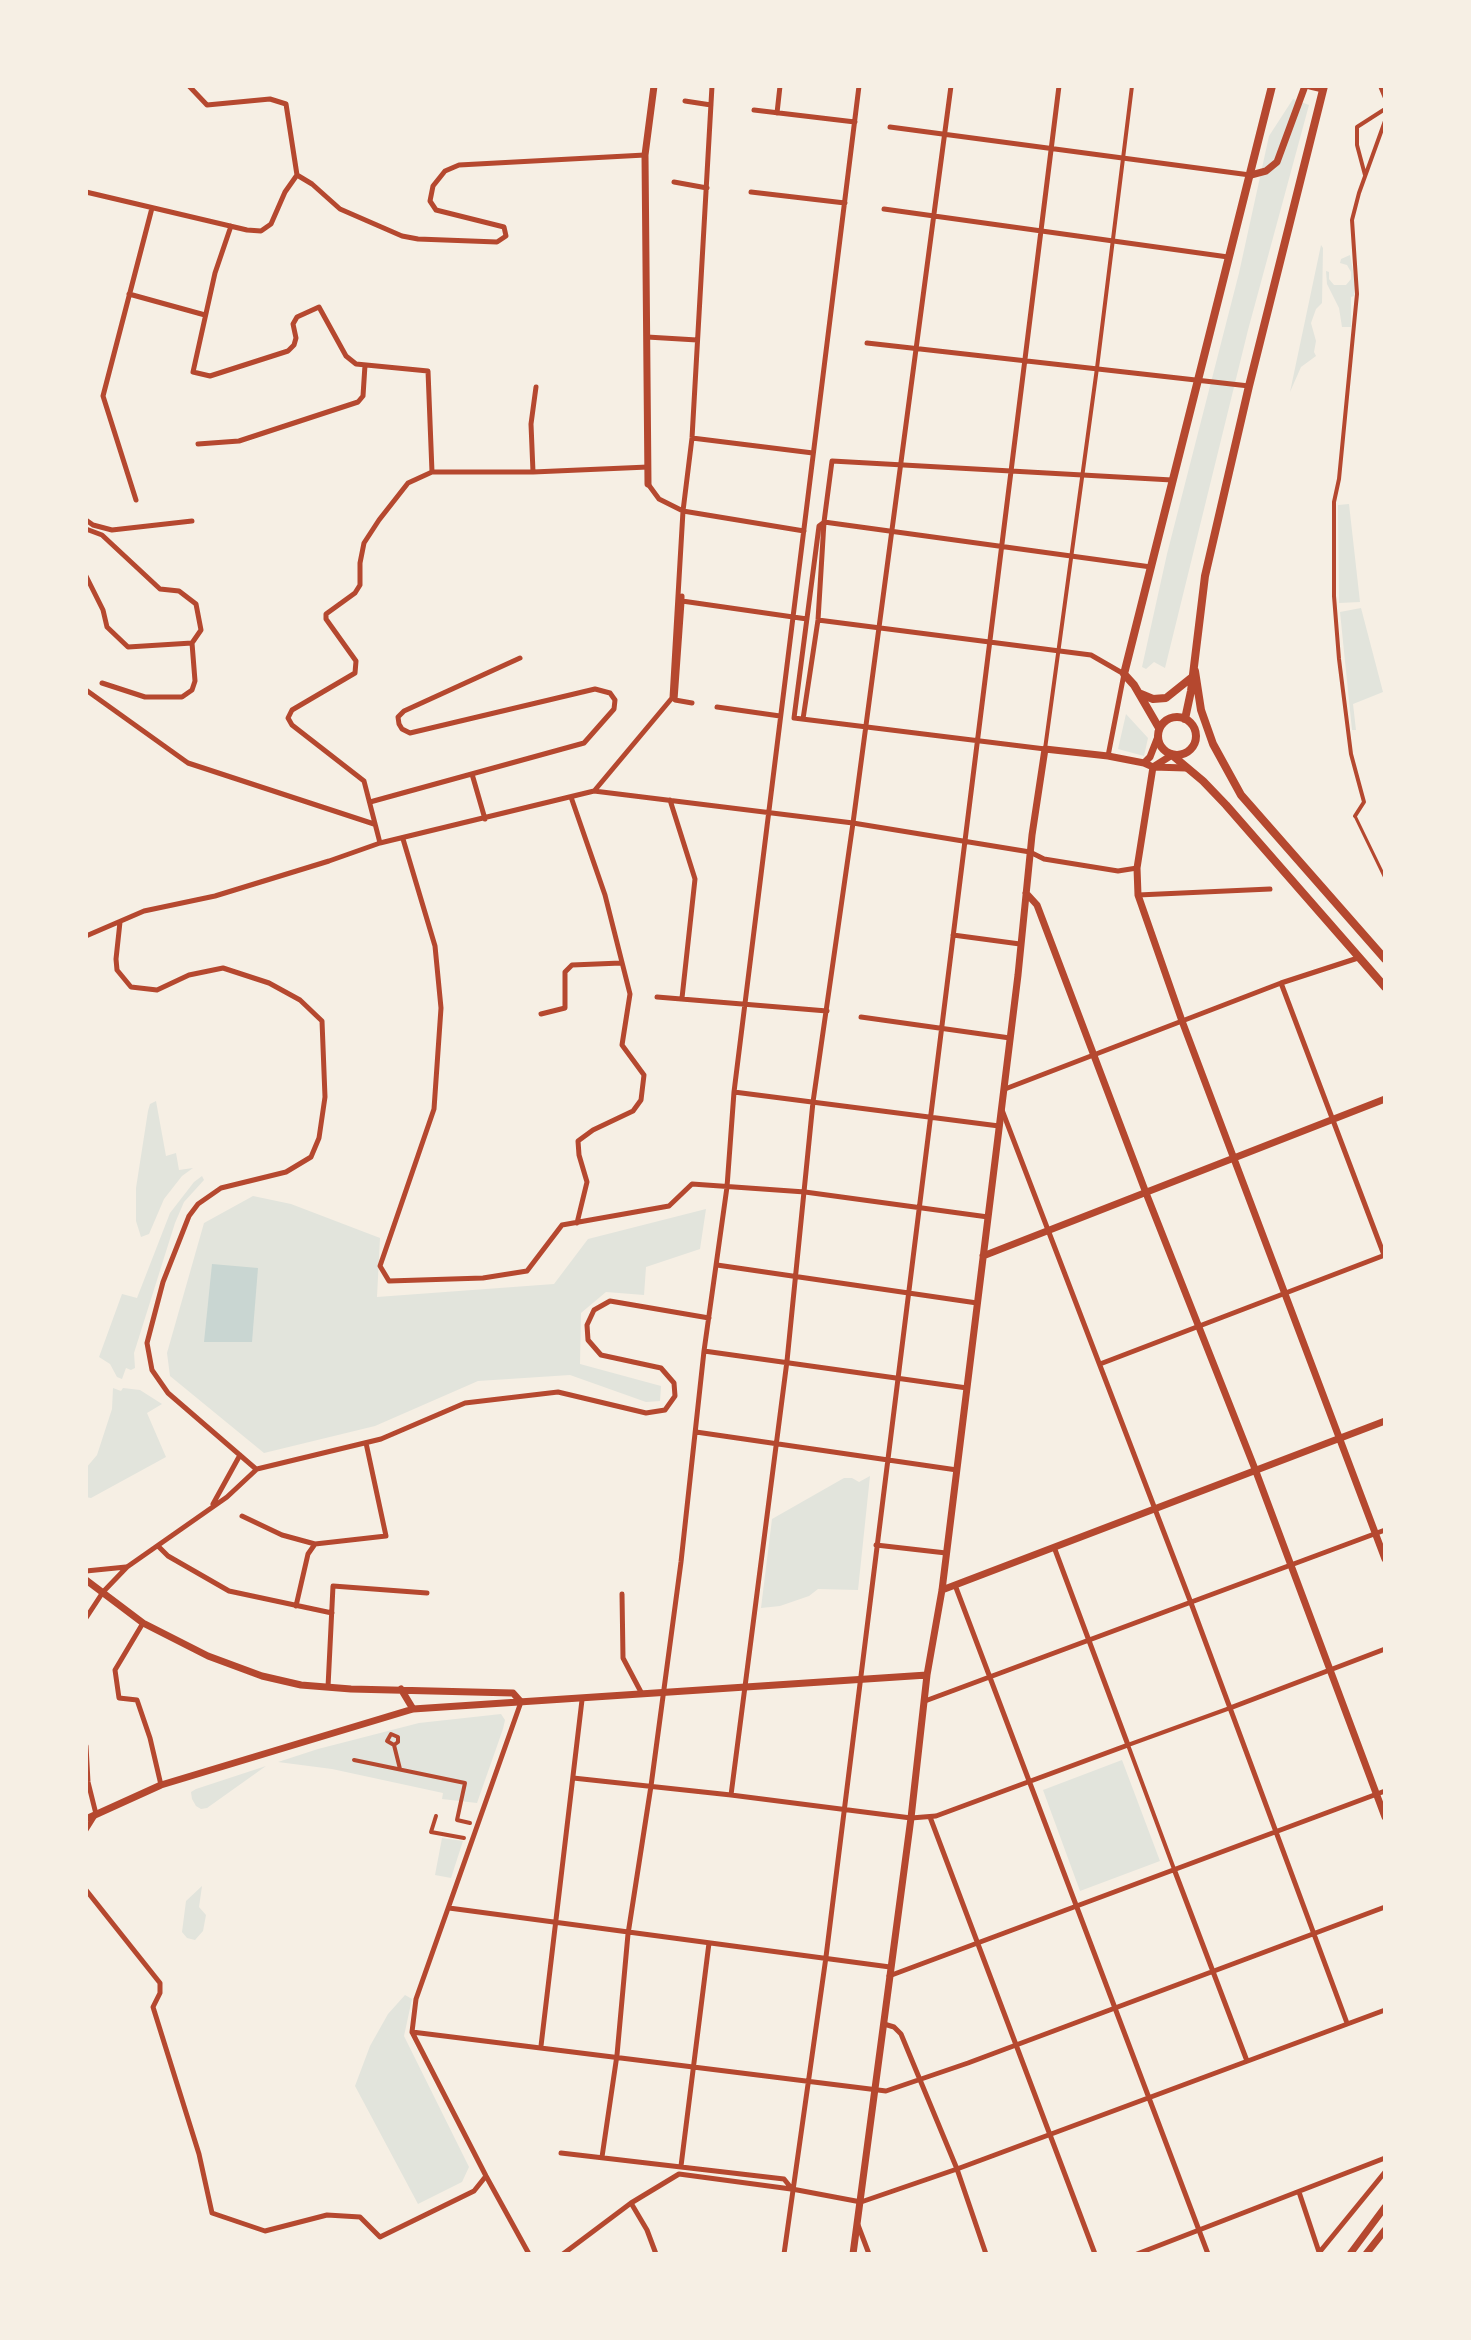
<!DOCTYPE html>
<style>
body{margin:0}
#map{position:relative;width:1471px;height:2340px;overflow:hidden;background:#f6efe4;font-family:Barlow,sans-serif}
canvas{display:block}
.frame{position:absolute;inset:0;border:88px solid #f6efe4;pointer-events:none}
</style>
<div id="map">
<canvas width="1471" height="2340"></canvas>
<div class="frame"></div>
</div>
<script>
const context = document.querySelector('canvas').getContext('2d');
context.lineJoin = 'round';
function paint(path, color) { context.fillStyle = color; context.fill(path, 'evenodd'); }
const shape = rows => new Path2D(rows.map(r => 'M' + r).join(''));
function stroke(path, color, width, dash) { context.strokeStyle = color; context.lineWidth = width; context.lineCap = dash ? 'butt' : 'round'; context.setLineDash(dash || []); context.stroke(path); }
paint(shape([
 [1293,99,1309,105,1248,330,1165,668,1154,662,1146,669,1142,667,1167,554,1239,273,1269,136],
 [1321,245,1323,248,1322,303,1316,309,1311,323,1316,341,1314,352,1316,356,1301,367,1290,392],
 [1350,255,1355,281,1354,296,1351,297,1351,327,1342,327,1339,308,1327,284,1326,271,1329,272,1329,279,1334,285,1346,285,1351,279,1351,272,1347,265,1340,263,1341,259],
 [1349,504,1360,602,1339,603,1338,505],
 [1361,608,1383,692,1353,704,1356,730,1352,730,1340,612],
 [1126,714,1148,738,1144,756,1118,749],
 [156,1101,166,1156,176,1153,179,1170,193,1168,182,1176,164,1199,149,1234,141,1237,136,1221,136,1188,148,1111,150,1104],
 [202,1176,204,1180,184,1202,175,1223,134,1353,135,1368,131,1370,126,1368,122,1379,117,1377,110,1364,99,1357,122,1294,137,1298,170,1213,194,1182],
 [253,1196,291,1204,380,1238,377,1297,554,1284,588,1239,706,1209,700,1249,646,1267,644,1295,606,1292,581,1313,580,1364,661,1386,660,1401,646,1402,570,1375,478,1381,375,1426,264,1453,170,1376,167,1353,204,1223],
 [113,1388,121,1391,123,1388,140,1390,162,1404,147,1413,166,1457,91,1498,86,1497,86,1468,97,1455,112,1409],
 [870,1476,858,1590,818,1589,809,1596,780,1606,761,1608,772,1519,844,1478,852,1478,859,1482],
 [501,1714,505,1720,503,1729,477,1803,442,1799,443,1793,332,1769,278,1762,318,1749,419,1723],
 [1122,1760,1160,1861,1080,1891,1043,1790],
 [266,1766,207,1808,201,1809,196,1806,192,1799,191,1792,196,1789],
 [442,1838,463,1841,451,1878,435,1875],
 [202,1886,199,1907,206,1915,203,1931,195,1940,187,1938,182,1932,186,1901],
 [405,1995,412,1999,404,2036,469,2167,462,2182,418,2204,355,2086,370,2046,388,2014]
]), '#e2e4dc');
paint(shape([
 [212,1264,258,1268,252,1342,204,1342]
]), '#c9d6d2');
stroke(shape([
 [1355,816,1385,878]
]), '#b5482f', 3);
stroke(shape([
 [1380,86,1385,98],
 [1365,175,1357,145,1357,127,1385,109],
 [1045,749,1097,368,1132,86],
 [1355,816,1364,802,1351,754,1339,659,1334,596,1334,502,1339,479,1357,294,1352,220,1359,193,1385,121],
 [394,1745,387,1741,391,1734,398,1737,398,1742,394,1745,400,1769],
 [354,1760,465,1783,457,1820,470,1823],
 [436,1816,431,1832,464,1838],
 [1174,1869,1128,1745,1230,1708]
]), '#b5482f', 4);
stroke(shape([
 [685,101,711,105],
 [754,110,855,122],
 [777,113,780,86],
 [890,127,1250,175],
 [297,175,312,184,340,209,402,236,418,239,497,242,506,236,504,227,436,210,430,201,433,186,445,171,459,165,645,155],
 [674,182,707,188],
 [86,192,247,230,261,231,271,224,285,192,297,175,286,104,270,99,207,105,189,86],
 [751,192,845,203],
 [884,209,1228,257],
 [231,226,215,273,193,372,210,376,288,351,294,345,296,338,293,324,297,317,319,307,346,356,356,364,428,371,432,472],
 [129,294,205,315],
 [647,337,697,340],
 [867,343,1249,386],
 [692,438,813,453],
 [198,444,239,441,358,402,363,396,365,365],
 [533,472,531,424,536,387],
 [648,484,659,499,683,511,804,531],
 [136,500,103,396,152,208],
 [86,520,93,525,112,530,192,521],
 [824,522,1151,567],
 [823,523,819,526,794,718,1045,749],
 [86,529,102,535,160,589,179,591,196,604,201,630,192,643,128,647,107,627,103,610,86,576],
 [682,596,682,601,807,619],
 [682,602,675,700,692,703],
 [818,620,1091,655,1124,674,1108,756],
 [102,683,145,697,182,697,192,690,195,681,192,643],
 [86,690,188,763,374,824],
 [717,707,780,716],
 [803,719,818,620,824,522,832,461,1172,480],
 [472,774,485,819],
 [595,790,672,698,683,511,692,438,712,86],
 [571,797,605,895,630,994,622,1045,644,1075,641,1100,633,1111,593,1130,578,1141,579,1155,587,1182,577,1223],
 [670,800,695,879,682,998],
 [370,802,584,743,614,709,615,700,610,693,595,689,410,733,402,729,399,724,398,717,404,711,520,658],
 [403,839,435,946,441,1008,434,1109,380,1266,389,1281,483,1278,527,1271,562,1225,669,1206,692,1184,805,1192,988,1217],
 [380,843,364,781,292,725,288,718,292,710,355,673,356,661,326,619,326,614,355,593,360,585,360,563,364,543,379,520,408,483,432,472,533,472,648,467],
 [1138,895,1270,889],
 [120,922,116,959,117,970,131,987,157,990,189,975,223,968,269,983,300,1000,322,1021,325,1097,319,1138,311,1157,286,1172,221,1188,198,1204,189,1216,163,1282,147,1343,152,1370,168,1393,256,1469],
 [953,935,1020,944],
 [86,936,144,911,215,896,329,861,380,843,594,791,853,823,1030,852,1044,859,1118,871,1137,868],
 [1281,983,1384,1255],
 [657,997,827,1011],
 [541,1014,565,1008,565,972,572,965,621,963],
 [861,1017,1010,1038],
 [1005,1089,1281,983,1358,958],
 [734,1092,999,1126],
 [1002,1110,1191,1603,1347,2023],
 [717,1265,977,1303],
 [704,1351,967,1388],
 [1100,1364,1385,1255],
 [696,1432,957,1470],
 [213,1504,240,1455],
 [242,1516,282,1535,315,1544],
 [876,1545,946,1553],
 [159,1547,168,1556,229,1591,332,1613],
 [86,1571,126,1567],
 [955,1585,1208,2254],
 [622,1594,623,1658,642,1694],
 [296,1606,308,1554,315,1544,386,1536,366,1443],
 [86,1618,103,1592,127,1567,227,1497,257,1469,381,1439,465,1403,558,1392,646,1413,665,1410,675,1396,674,1383,661,1368,601,1355,588,1340,587,1325,594,1310,610,1301,709,1318],
 [143,1623,115,1670,119,1698,137,1700,150,1738,161,1785],
 [328,1687,333,1586,427,1593],
 [925,1701,1385,1530],
 [521,1702,416,1999,412,2032,486,2176,529,2254],
 [1230,1708,1385,1649],
 [86,1746,88,1782,96,1814,86,1830],
 [573,1778,731,1795,911,1818,936,1816,1128,1745,1054,1547],
 [731,1795,787,1361,813,1102,853,823,951,86],
 [930,1817,1095,2254],
 [1174,1869,1247,2061],
 [86,1890,160,1983,160,1993,153,2007,199,2154,212,2213,265,2231,327,2215,360,2217,380,2237,474,2191,486,2176],
 [449,1908,890,1967],
 [889,1976,1385,1791],
 [884,2024,894,2027,901,2034,957,2169,986,2254],
 [412,2032,886,2091,968,2063,1385,1907],
 [541,2046,582,1700],
 [561,2153,784,2179,792,2189,861,2202,957,2169,1385,2010],
 [602,2157,617,2055,628,1934,651,1786,681,1562,704,1351,727,1187,734,1092,859,86],
 [681,2166,709,1943],
 [1299,2192,1319,2252],
 [631,2203,647,2230,656,2254],
 [858,2225,869,2254],
 [563,2254,631,2203,679,2174,791,2189],
 [784,2254,826,1957,1059,86],
 [1137,2254,1385,2158],
 [1318,2254,1385,2172]
]), '#b5482f', 5);
stroke(shape([
 [1310,86,1323,89],
 [1251,175,1266,171,1277,162,1305,86],
 [648,484,645,155,654,86],
 [1172,755,1153,767,1137,868,1138,895,1182,1021,1385,1559],
 [1144,763,1150,757,1157,739],
 [1026,893,1037,905,1146,1193,1255,1469,1385,1817],
 [983,1256,1385,1099],
 [86,1580,143,1623,208,1656,262,1676,301,1685,351,1689,513,1693,521,1702],
 [942,1590,1385,1421],
 [401,1689,413,1709],
 [86,1819,161,1785,413,1709,927,1675],
 [853,2254,911,1818,927,1675,942,1590,1018,975,1032,835,1045,749,1108,756,1144,763,1153,767,1186,768],
 [1350,2254,1385,2207],
 [1366,2254,1385,2230]
]), '#b5482f', 7);
stroke(shape([
 [1195,671,1201,710,1213,744,1241,795,1385,959],
 [1141,694,1153,699,1166,698,1191,678],
 '1158 736a19 19 0 1 1 38 0a19 19 0 1 1-38 0Z',
 [1185,719,1191,691,1205,576,1249,386,1324,86],
 [1159,728,1134,685,1124,674,1272,86],
 [1172,755,1203,781,1226,805,1385,987]
]), '#b5482f', 8);
</script>
